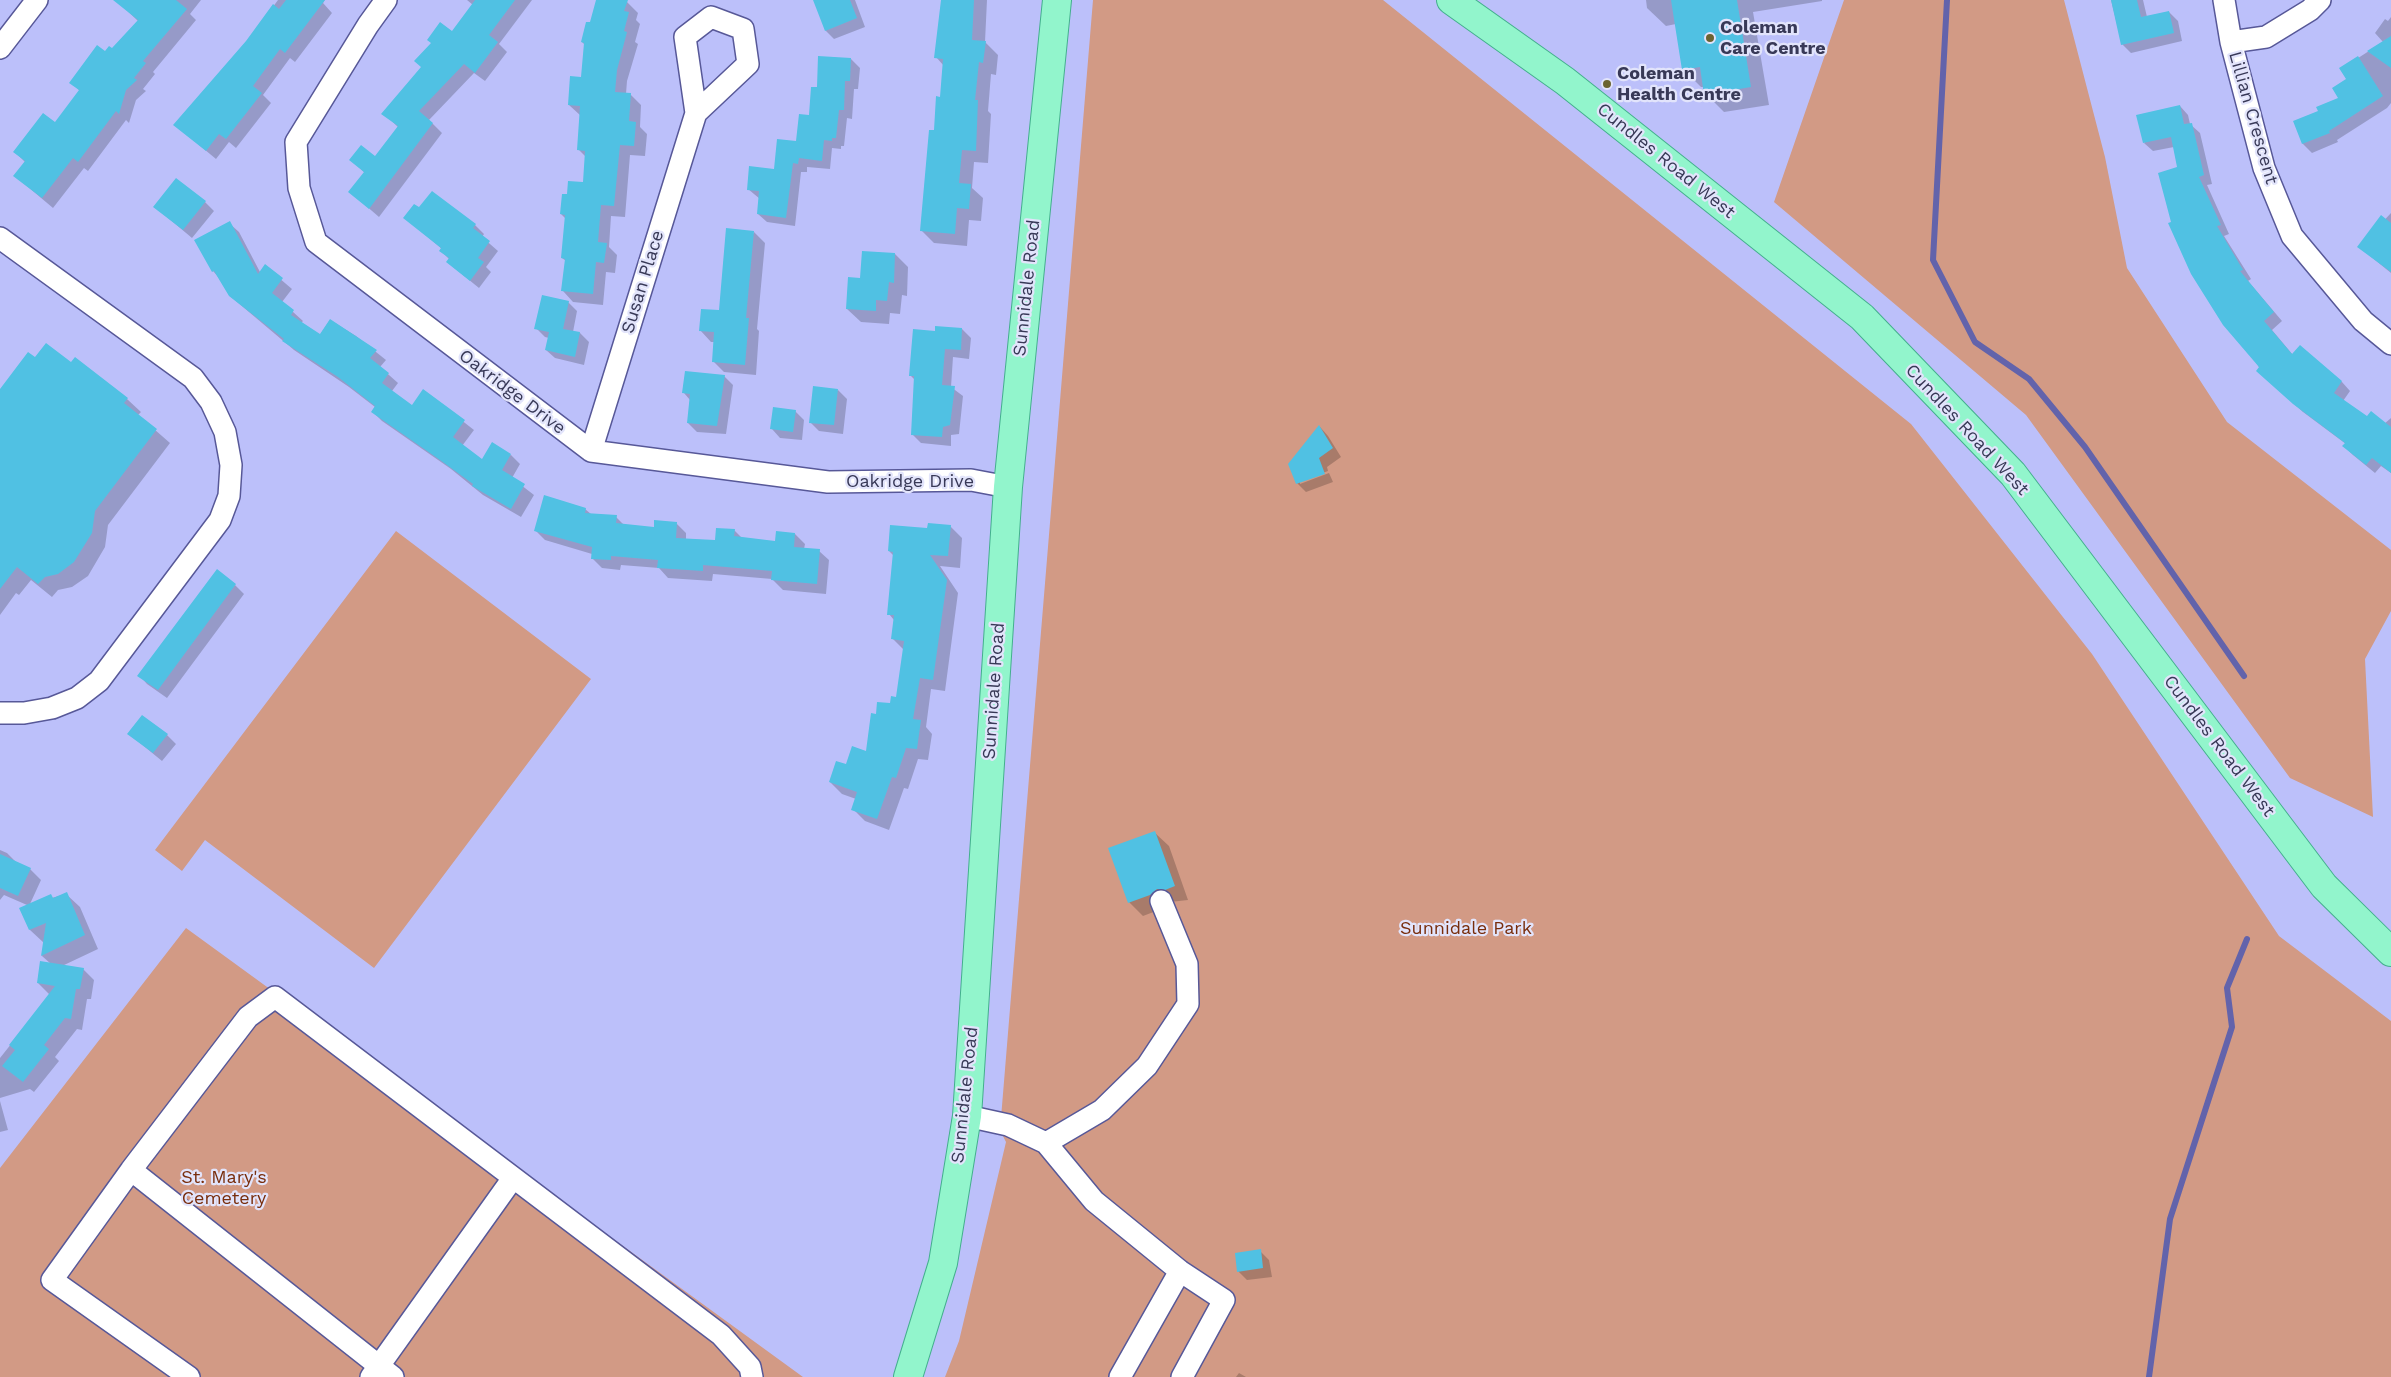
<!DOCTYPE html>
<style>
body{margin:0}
canvas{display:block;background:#bcc0fa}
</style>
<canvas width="2391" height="1377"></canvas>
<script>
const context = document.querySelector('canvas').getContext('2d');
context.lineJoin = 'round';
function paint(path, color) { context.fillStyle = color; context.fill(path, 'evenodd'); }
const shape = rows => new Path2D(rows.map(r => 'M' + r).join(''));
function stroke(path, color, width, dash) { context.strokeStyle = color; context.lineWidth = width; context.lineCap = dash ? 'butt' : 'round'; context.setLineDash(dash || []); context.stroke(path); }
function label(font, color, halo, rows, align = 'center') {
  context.font = font + ' "Work Sans",sans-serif'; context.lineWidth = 4.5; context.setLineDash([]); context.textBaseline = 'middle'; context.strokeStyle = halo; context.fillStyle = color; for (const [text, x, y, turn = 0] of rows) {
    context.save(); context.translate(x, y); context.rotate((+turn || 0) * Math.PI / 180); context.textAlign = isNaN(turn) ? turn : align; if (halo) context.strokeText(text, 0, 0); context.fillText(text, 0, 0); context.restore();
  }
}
paint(shape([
 [1093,0,1383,0,1911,424,2092,654,2279,936,2391,1021,2391,1377,945,1377,959,1341,1006,1142,1000,1130],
 [1844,0,2064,0,2105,157,2127,268,2227,422,2391,550,2391,611,2365,659,2373,817,2290,778,2026,415,1774,202],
 [396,531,591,679,374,968,205,840,182,871,155,850],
 [186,928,803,1377,0,1377,0,1168]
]), '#d29a85');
paint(shape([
 [123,0,201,0,190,14,196,20,153,72,155,74,143,89,146,91,136,100,129,123,126,120,88,171,84,168,53,208,15,176,25,162,15,152,55,124,80,91,71,82,112,50,138,21,120,4],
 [278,0,325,0,323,3,332,13,295,62,290,58,263,95,271,103,236,148,229,142,216,159,175,125,247,42],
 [467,0,532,0,499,44,507,52,485,81,474,73,429,120,442,133,379,217,350,192,365,173,351,160,375,158,398,127,383,113,452,33,473,5],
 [598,0,627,2,638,13,636,20,640,24,635,42,638,44,627,81,626,94,630,94,641,105,640,127,647,134,645,156,630,155,625,217,611,216,609,247,617,255,615,273,606,272,603,305,573,302,563,291,566,261,562,258,566,219,561,214,568,196,584,184,586,157,578,149,581,116,569,105,582,78,585,45,582,42,591,24],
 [814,0,855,0,865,27,834,39,826,31],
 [942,0,987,0,985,42,998,55,996,75,991,74,988,111,991,114,988,163,974,162,972,188,983,198,981,221,969,220,967,246,934,243,921,230,941,98,944,66,936,57],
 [1646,0,1822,0,1822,1,1753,12,1769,105,1724,112,1706,94,1704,87,1701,87,1683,69,1676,24,1666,26,1647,8],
 [2111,0,2143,0,2147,17,2169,12,2178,21,2182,41,2131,53,2122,44],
 [2391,17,2391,103,2387,108,2337,140,2338,142,2312,153,2303,144,2294,122,2320,112,2340,98,2348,79,2341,69,2383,42,2375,33,2385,19,2388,21],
 [851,59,860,68,858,89,854,89,852,119,847,118,844,146,841,146,841,149,832,148,830,169,807,167,807,172,801,172,795,226,767,222,758,214,760,199,748,189,775,170,797,142,810,116,818,89],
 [2180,106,2188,115,2190,124,2200,133,2212,184,2207,185,2229,234,2224,236,2251,279,2248,281,2282,321,2272,330,2293,355,2300,347,2342,382,2350,391,2343,401,2367,418,2384,424,2391,418,2391,473,2381,466,2375,473,2353,455,2344,446,2346,444,2303,412,2266,379,2172,222,2179,168,2174,147,2153,151,2144,143],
 [432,193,475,225,484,234,482,237,498,251,486,267,491,272,479,288,447,262,449,259,441,251,442,249,405,218,419,209],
 [205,202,214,211,192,238,155,207],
 [2391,213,2391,273,2359,247],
 [229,223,239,232,260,272,265,266,292,289,282,302,303,321,301,323,320,335,330,320,356,336,386,360,380,367,398,383,392,391,412,407,424,391,474,430,462,446,482,461,511,455,520,464,512,478,534,495,521,517,483,495,451,469,382,421,372,411,375,407,349,387,294,350,230,296,220,279,213,271],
 [754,232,765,243,757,329,759,331,756,375,724,372,713,361,715,342,711,342,700,330,720,312],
 [895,254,908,267,907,296,902,295,900,314,890,313,889,324,861,322,847,309,862,280],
 [568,302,577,311,573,332,580,333,589,342,584,365,555,358,546,350,549,338,545,337,536,328],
 [962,329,971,338,969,359,953,357,951,387,963,396,959,434,951,435,951,446,921,443,912,434,915,380,910,375,936,332],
 [35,359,71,364,127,399,141,412,138,415,170,443,108,525,105,547,88,576,72,587,58,590,52,597,31,580,19,595,16,593,0,615,0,391],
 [724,376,733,385,726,434,697,432,688,423,690,400,684,393],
 [838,390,847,399,843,434,819,431,810,422],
 [795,411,804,420,802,440,780,438,772,429],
 [1320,427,1328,436,1341,457,1327,467,1328,471,1300,481,1300,484,1329,473,1333,482,1306,492,1297,483],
 [585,509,591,514,616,517,624,525,655,528,676,523,686,533,686,540,716,542,734,530,742,538,776,543,795,534,805,544,804,549,819,551,829,560,826,594,783,590,772,579,713,574,712,581,668,578,659,568,621,565,620,570,602,568,592,558,592,554,545,540,535,530],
 [950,526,962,538,960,568,940,566,958,593,945,691,931,689,926,727,932,734,928,760,918,759,908,789,904,788,889,830,865,821,853,809,856,799,842,794,830,782,847,766,867,753,877,715,897,698,904,650,892,638,894,620,889,614,894,556,889,551,928,529],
 [235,585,244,594,167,698,147,684,139,675],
 [129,734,167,735,176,744,162,761],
 [1155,833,1169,846,1188,900,1170,902,1164,908,1143,916,1129,902],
 [0,850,7,853,17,863,30,869,41,880,30,904,66,894,80,907,98,949,62,966,83,969,94,980,91,999,87,999,82,1030,77,1029,55,1057,59,1061,34,1092,30,1089,0,1098,0,1058,50,995,38,983,51,964,42,956,44,943,30,930,27,905,4,895,0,900],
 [0,1101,8,1130,0,1132],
 [1260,1251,1269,1260,1272,1277,1247,1280,1238,1271],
 [1239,1373,1246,1377,1236,1377]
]), '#0003');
stroke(shape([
 [1947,0,1933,260,1975,342,2029,379,2085,447,2244,676],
 [2149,1377,2170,1219,2232,1027,2227,988,2247,939]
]), '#6263ab', 6);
paint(shape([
 [113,0,176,0,187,9,143,61,146,63,134,78,137,80,126,90,119,114,116,111,78,162,73,158,42,198,13,176,25,161,13,152,43,113,55,122,79,90,69,83,97,45,105,51,109,46,112,48,138,20],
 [286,0,325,0,285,53,280,49,253,86,262,93,226,139,219,134,206,151,173,125,246,41,273,4,279,9],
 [475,0,515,0,489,35,498,42,475,73,464,64,419,111,433,123,369,209,348,192,364,172,349,160,361,145,375,156,398,126,381,114,421,67,414,61,431,43,427,40,440,22,452,31],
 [596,0,628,0,624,11,629,12,624,31,627,32,617,70,615,92,631,93,629,121,636,122,634,146,620,145,614,206,601,205,598,242,607,243,604,263,596,262,593,294,561,291,565,259,561,258,565,215,560,214,562,194,567,194,568,181,583,182,585,151,577,150,580,106,568,105,570,76,581,77,584,43,581,42,586,22,590,22],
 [813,0,850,0,857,18,825,31],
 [941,0,974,0,972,40,986,41,983,63,979,62,975,100,978,100,976,151,962,150,959,183,971,184,969,209,957,208,955,234,920,231,929,130,934,130,936,96,940,97,943,59,934,58],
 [1671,0,1737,0,1751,87,1704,95,1700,67,1682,70],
 [2111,0,2137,0,2141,17,2169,11,2174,33,2121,45],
 [2391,36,2391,68,2367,51],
 [818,56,851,58,850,81,845,81,844,110,839,110,836,138,832,138,832,141,824,140,822,161,799,158,798,164,793,163,786,218,757,214,759,191,747,190,749,166,774,169,777,139,796,141,799,114,809,115,811,87,817,87],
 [2358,56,2383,96,2329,131,2330,133,2302,144,2293,121,2318,111,2316,107,2338,98,2332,88,2346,79,2339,68],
 [2180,105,2184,124,2192,123,2204,175,2199,177,2221,225,2217,226,2243,270,2240,271,2274,312,2264,321,2292,354,2300,345,2342,381,2334,393,2367,416,2371,411,2391,427,2391,473,2372,458,2366,465,2342,446,2345,443,2293,404,2256,371,2259,367,2223,325,2191,274,2168,223,2171,222,2158,173,2177,167,2171,137,2143,143,2136,115],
 [176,178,206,201,183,230,153,207],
 [432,191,476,224,473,228,490,241,478,258,484,262,470,281,446,262,449,258,439,251,441,248,403,218,414,204,419,207],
 [2381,215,2391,223,2391,272,2357,247],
 [230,221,258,274,265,264,283,278,272,293,294,310,291,315,320,334,330,319,377,350,370,358,389,373,382,383,412,405,423,389,465,420,453,437,482,459,492,442,511,454,502,470,525,484,511,509,472,486,473,484,440,460,371,412,375,406,338,377,282,341,284,339,229,296,214,271,212,272,194,240],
 [726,228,754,231,746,318,749,318,745,365,712,362,714,332,699,331,701,309,719,310],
 [862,251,895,253,894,283,889,282,887,301,876,300,876,311,846,309,848,277,860,278],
 [542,295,569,301,563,329,580,332,575,357,545,350,549,332,534,329],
 [935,326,962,328,961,350,945,349,942,385,955,386,950,425,943,427,942,437,911,435,914,376,909,376,913,329,935,331],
 [46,343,71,362,75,357,128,398,124,403,157,429,95,511,92,533,74,562,58,574,45,577,38,584,17,567,0,589,0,389,28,352,35,357],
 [685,371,725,375,717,426,687,423,690,394,682,393],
 [813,386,838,389,834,425,809,423],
 [773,407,796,410,793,432,770,429],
 [1319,425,1333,448,1319,458,1325,474,1296,484,1288,464],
 [544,495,586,508,585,513,617,515,616,523,654,527,654,520,677,522,676,538,715,540,716,528,735,529,734,536,775,541,776,531,795,533,794,547,820,549,817,584,771,580,772,571,703,565,703,571,657,568,658,560,611,556,611,560,591,559,592,547,534,531],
 [928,523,951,525,948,556,930,555,947,580,933,680,920,678,913,719,921,720,917,749,906,748,896,778,892,777,877,819,851,810,857,792,829,782,836,761,846,764,852,746,866,751,871,713,876,714,877,702,890,703,891,696,896,697,904,641,891,639,894,615,887,615,893,552,888,551,890,525,927,528],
 [217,569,236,584,158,690,137,676],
 [142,715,168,734,153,753,127,734],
 [1155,831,1175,886,1165,890,1157,889,1150,895,1128,903,1108,848],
 [0,854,31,868,18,896,0,888],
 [67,892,85,935,41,956,46,923,29,930,19,908,51,894,53,898],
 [40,961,84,968,80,989,76,989,71,1019,65,1018,44,1045,49,1049,23,1082,2,1066,15,1050,9,1045,55,986,37,983],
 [1261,1249,1263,1268,1237,1272,1235,1253]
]), '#50c1e3');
const minor = shape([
 [386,0,368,25,296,142,299,188,316,242,591,451,828,482,971,480,1008,487],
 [2224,0,2231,42,2264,168,2292,236,2363,321,2391,344],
 [2231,42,2266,37,2310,10,2320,0],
 [0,48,37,0],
 [0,238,193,378,211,402,225,432,231,465,229,496,220,520,99,681,77,698,52,708,24,713,0,713],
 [591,451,696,113,685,37,711,17,743,29,748,64,696,113],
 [967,1116,1008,1125,1046,1143,1102,1110,1147,1066,1188,1004,1187,964,1161,901],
 [1046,1143,1094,1201,1180,1271,1224,1300,1182,1377],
 [131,1170,393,1377],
 [189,1377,52,1280,131,1170,248,1017,275,997,721,1335,750,1367,752,1377],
 [371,1377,513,1178],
 [1120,1377,1180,1271]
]);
const major = shape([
 [1451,0,1565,81,1862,317,2013,474,2324,886,2391,952],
 [908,1377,943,1263,967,1116,1008,487,1057,0]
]);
stroke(minor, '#575898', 24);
stroke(major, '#43af8d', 30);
stroke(minor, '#fff', 21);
stroke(major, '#92f5cc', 28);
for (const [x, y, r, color] of [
 [1710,38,5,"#6b6330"],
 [1607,84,5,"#6b6330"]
]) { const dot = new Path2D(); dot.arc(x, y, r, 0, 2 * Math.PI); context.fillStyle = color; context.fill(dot); stroke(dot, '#e2e4fb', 2); }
label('bold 18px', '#383957', '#e2e4fb', [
 ["Coleman",1720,28],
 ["Care Centre",1720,49],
 ["Coleman",1617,74],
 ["Health Centre",1617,95]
], 'left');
label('18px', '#383957', '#e2e4fb', [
 ["Lillian Crescent",2253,118,74],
 ["Cundles Road West",1666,161,39],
 ["Susan Place",643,282,-73],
 ["Sunnidale Road",1027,288,-84],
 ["Oakridge Drive",512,392,37],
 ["Cundles Road West",1967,430,47],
 ["Oakridge Drive",910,482],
 ["Sunnidale Road",994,691,-86],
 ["Cundles Road West",2219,746,53],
 ["Sunnidale Road",965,1095,-84]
]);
label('18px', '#782d0c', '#e2e4fb', [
 ["Sunnidale Park",1466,929],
 ["St. Mary's",224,1178],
 ["Cemetery",224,1199]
]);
</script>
